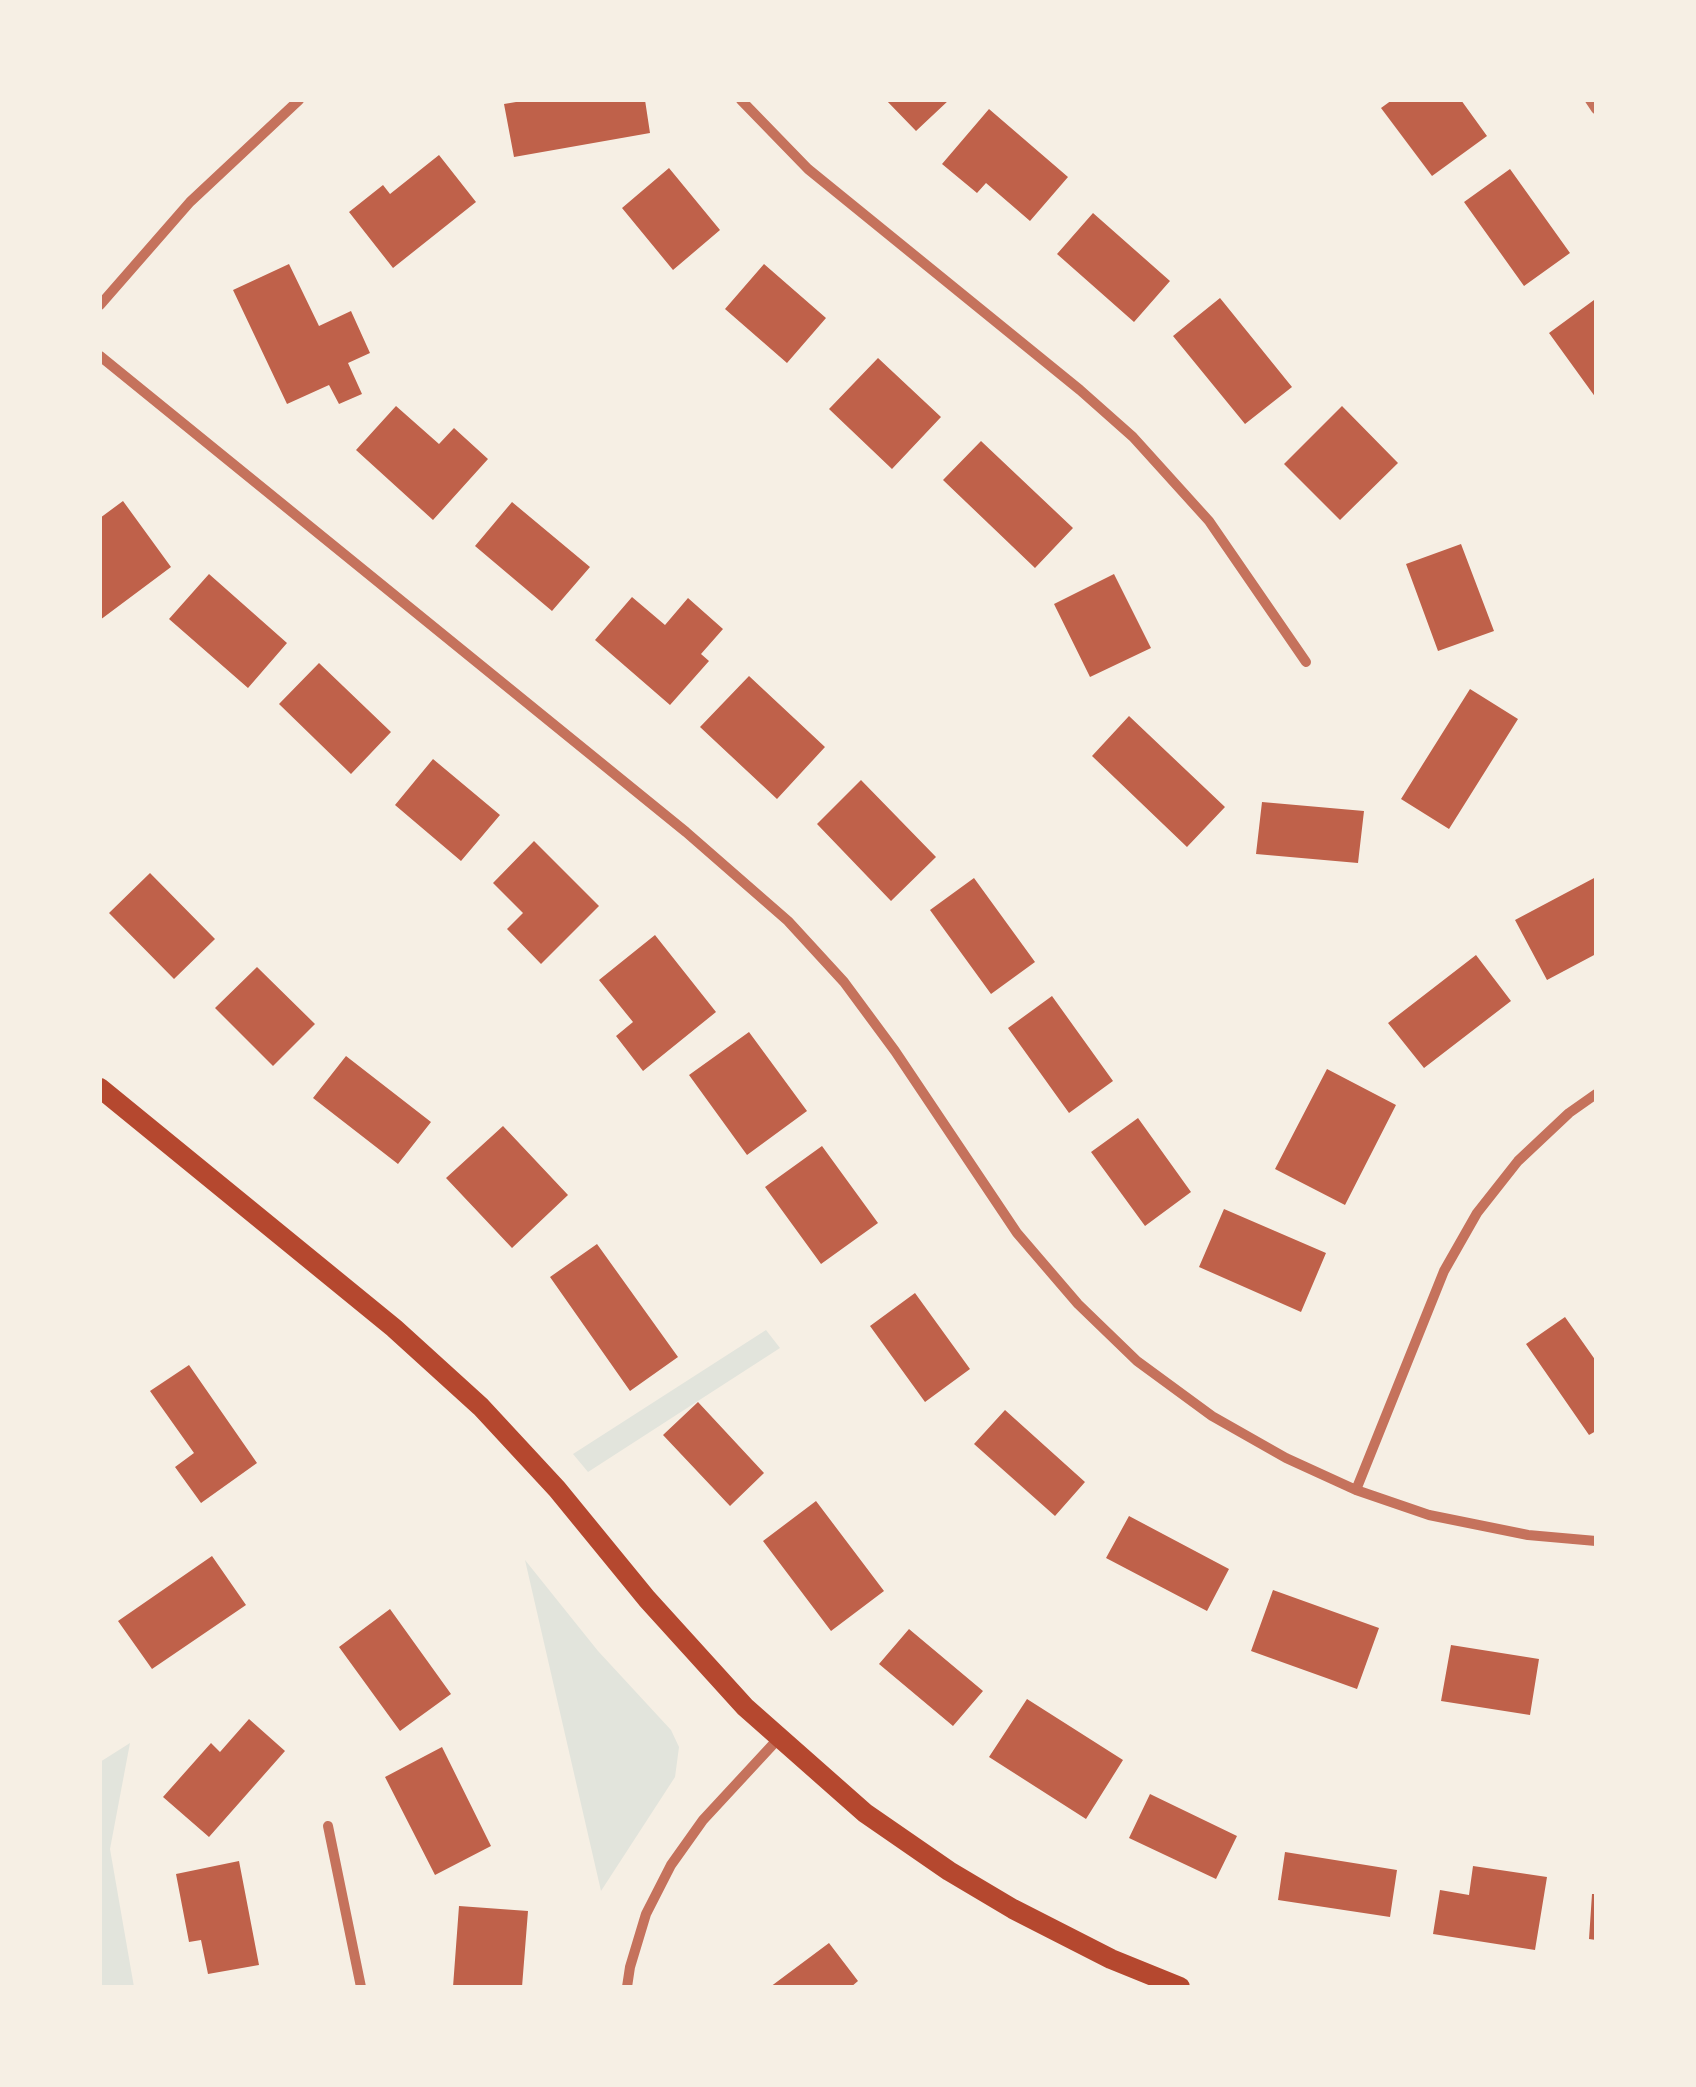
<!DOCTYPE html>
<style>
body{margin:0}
#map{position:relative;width:1696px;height:2087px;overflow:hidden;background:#f6efe4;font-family:"PT Serif",serif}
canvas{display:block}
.frame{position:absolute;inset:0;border:102px solid #f6efe4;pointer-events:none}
</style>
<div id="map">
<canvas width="1696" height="2087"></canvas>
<div class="frame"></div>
</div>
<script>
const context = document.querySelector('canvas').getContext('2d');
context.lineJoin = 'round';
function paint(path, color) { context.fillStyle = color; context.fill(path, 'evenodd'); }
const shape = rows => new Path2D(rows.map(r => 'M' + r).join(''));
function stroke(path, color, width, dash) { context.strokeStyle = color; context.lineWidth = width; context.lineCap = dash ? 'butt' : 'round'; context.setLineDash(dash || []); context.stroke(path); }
paint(shape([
 [766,1330,780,1348,588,1472,573,1454],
 [525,1560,598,1651,671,1730,679,1747,675,1777,601,1891],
 [130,1743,110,1849,134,1987,100,1987,100,1762]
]), '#e2e4dc');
paint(shape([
 [528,100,645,100,650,133,514,157,504,104],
 [886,100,949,100,916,131],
 [1392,100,1461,100,1487,136,1432,176,1381,108],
 [989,109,1068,177,1030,221,986,183,977,193,942,164],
 [439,155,476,202,393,268,349,212,383,185,390,194],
 [669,168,720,230,673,270,622,208],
 [1510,169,1570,253,1524,286,1464,202],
 [1093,213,1170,281,1134,322,1057,254],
 [289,264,319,326,351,311,370,353,348,363,362,394,339,404,329,385,287,404,233,290],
 [764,264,826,318,787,363,725,309],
 [1220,298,1292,387,1245,424,1173,336],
 [1594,300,1596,302,1596,398,1549,333],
 [878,358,941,417,892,469,829,409],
 [396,406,439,444,454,428,488,459,433,520,356,450],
 [1342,406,1398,463,1340,520,1284,464],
 [981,441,1073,528,1035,568,943,480],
 [123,501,171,567,100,620,100,518],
 [512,502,590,567,552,611,475,546],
 [1461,544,1494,631,1438,651,1406,564],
 [209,574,287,643,248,688,169,619],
 [1114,574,1151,648,1090,677,1054,604],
 [632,597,665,625,688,598,723,629,701,654,709,661,670,705,595,640],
 [319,663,391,732,351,774,279,704],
 [749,676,825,747,777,799,700,727],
 [1470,689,1518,719,1449,829,1401,799],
 [1129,716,1225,807,1187,847,1092,756],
 [433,759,500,815,461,861,395,805],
 [861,780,936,857,891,901,817,824],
 [1262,802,1364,811,1358,863,1256,854],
 [534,841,599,906,541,964,507,929,523,913,493,883],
 [150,873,215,939,174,979,109,913],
 [1596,877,1596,954,1547,980,1515,920],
 [974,878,1035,962,991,994,930,910],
 [655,935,716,1012,643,1071,616,1036,633,1022,599,980],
 [1476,955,1511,1001,1424,1068,1388,1023],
 [257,967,315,1024,273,1066,215,1008],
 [1052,996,1113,1081,1069,1113,1008,1028],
 [749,1032,807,1111,747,1155,689,1075],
 [346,1056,431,1122,398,1164,313,1098],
 [1327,1069,1396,1105,1345,1205,1275,1169],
 [1138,1118,1191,1192,1145,1226,1091,1152],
 [503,1126,568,1195,512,1248,446,1178],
 [822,1146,878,1223,821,1264,765,1187],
 [1224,1209,1326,1253,1301,1312,1199,1267],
 [597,1244,678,1357,630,1391,550,1277],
 [915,1293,970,1369,925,1402,870,1326],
 [1565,1317,1596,1361,1596,1431,1589,1435,1526,1344],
 [189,1365,257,1463,201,1503,175,1467,194,1453,150,1391],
 [698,1402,764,1473,730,1506,663,1435],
 [1005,1410,1085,1482,1055,1516,974,1444],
 [816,1501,884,1591,831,1631,763,1541],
 [1129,1516,1229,1569,1207,1611,1106,1558],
 [212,1556,246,1605,152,1669,118,1621],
 [1273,1590,1379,1628,1357,1689,1251,1651],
 [390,1609,451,1694,400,1731,339,1647],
 [909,1629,983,1691,953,1726,879,1664],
 [1451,1645,1539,1659,1530,1715,1441,1701],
 [1027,1699,1123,1760,1086,1819,989,1757],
 [249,1719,285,1751,209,1837,163,1797,211,1743,220,1752],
 [442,1747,491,1846,435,1875,385,1777],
 [1150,1794,1237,1836,1216,1879,1129,1838],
 [1285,1852,1397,1870,1390,1917,1278,1900],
 [239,1861,259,1965,208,1974,201,1940,189,1942,176,1874],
 [1473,1866,1547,1877,1535,1950,1433,1934,1440,1890,1469,1895],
 [1592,1894,1596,1894,1596,1940,1589,1939],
 [459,1906,528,1911,522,1987,453,1987],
 [829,1943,858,1981,851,1987,770,1987]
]), '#bf614a');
stroke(shape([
 [741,100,808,169,1080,390,1133,437,1209,521,1306,662],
 [1590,100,1596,109],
 [100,305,190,202,299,100],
 [100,356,686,832,788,921,844,982,895,1051,1017,1233,1078,1304,1137,1361,1212,1416,1286,1458,1356,1490,1429,1515,1528,1535,1596,1541],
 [1356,1490,1444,1271,1477,1213,1518,1161,1569,1113,1596,1094],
 [328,1826,361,1987],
 [627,1987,630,1967,646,1914,671,1865,703,1820,778,1739]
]), '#c5725c', 10);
stroke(shape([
 [100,1088,394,1328,481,1407,557,1489,647,1599,745,1707,865,1813,949,1871,1013,1909,1111,1959,1180,1987]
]), '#b5482f', 20);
</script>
